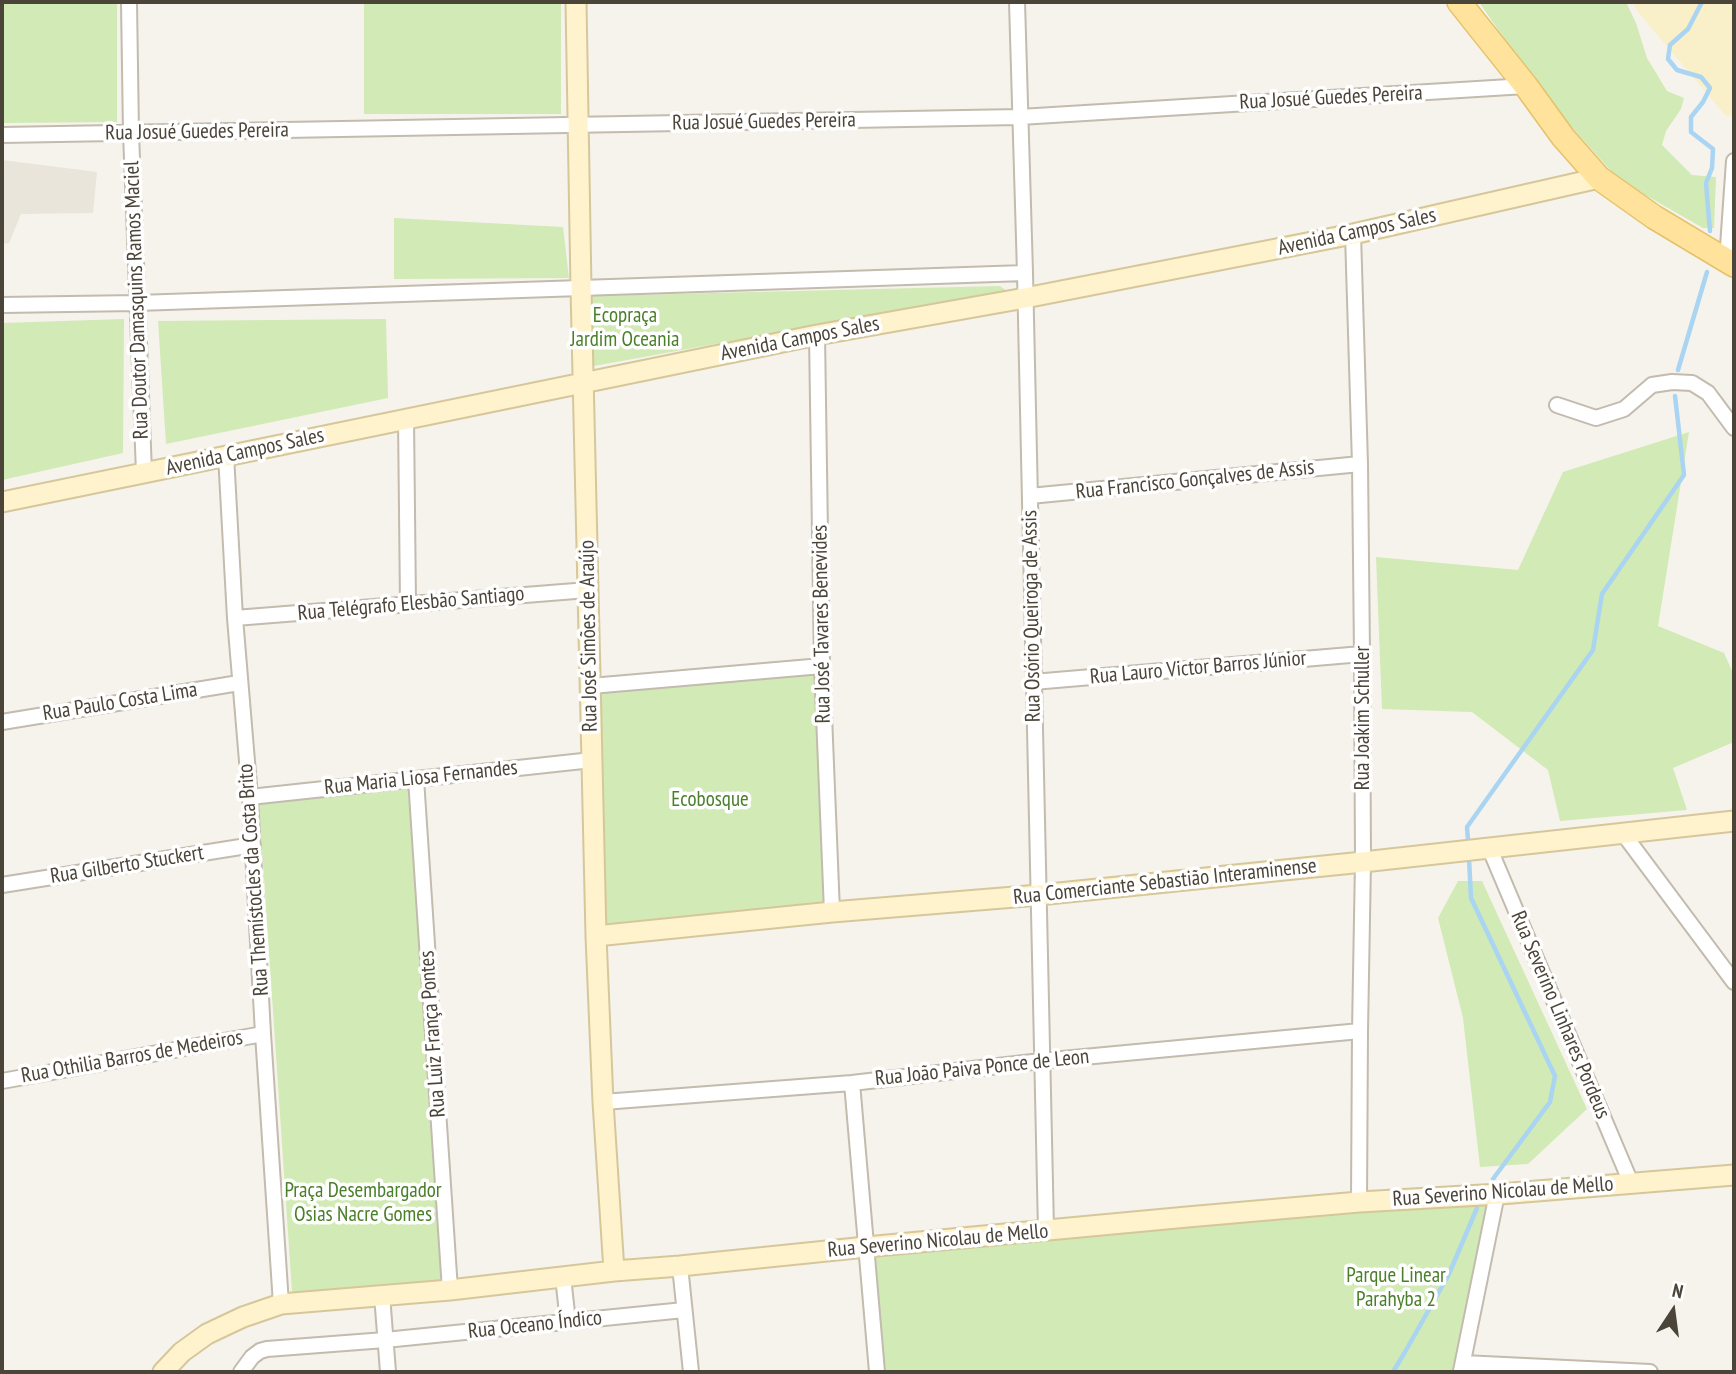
<!DOCTYPE html>
<meta charset="utf-8">
<style>
body{margin:0}
#map{position:relative;width:1736px;height:1374px;overflow:hidden;background:#f6f3ec;font-family:"PT Sans Narrow",sans-serif}
canvas{display:block}
.frame{position:absolute;inset:0;border:4px solid #4b4439;pointer-events:none}
.north{position:absolute;left:1638px;top:1276px;width:70px;height:70px;-webkit-text-stroke:5px #fff;paint-order:stroke;rotate:13deg;font-size:19px;font-weight:700;line-height:28px;text-align:center;color:#4b4439}
.north::after{content:'';display:block;margin:auto;width:24px;height:32px;background:#4b4439;clip-path:polygon(50% 0,100% 100%,50% 72%,0 100%)}
</style>
<div id="map">
<canvas width="1736" height="1374"></canvas>
<div class="frame"></div>
<div class="north">N</div>
</div>
<script>
const context = document.querySelector('canvas').getContext('2d');
context.lineJoin = 'round';
function paint(path, color) { context.fillStyle = color; context.fill(path, 'evenodd'); }
const shape = rows => new Path2D(rows.map(r => 'M' + r).join(''));
function stroke(path, color, width, dash) { context.strokeStyle = color; context.lineWidth = width; context.lineCap = dash ? 'butt' : 'round'; context.setLineDash(dash || []); context.stroke(path); }
function label(font, color, halo, rows, align = 'center') {
  context.font = font + ' "PT Sans Narrow",sans-serif'; context.lineWidth = 7; context.setLineDash([]); context.textBaseline = 'middle'; context.strokeStyle = halo; context.fillStyle = color; for (const [text, x, y, turn = 0] of rows) {
    context.save(); context.translate(x, y); context.rotate((+turn || 0) * Math.PI / 180); context.textAlign = isNaN(turn) ? turn : align; if (halo) context.strokeText(text, 0, 0); context.fillText(text, 0, 0); context.restore();
  }
}
paint(shape([
 [2,160,97,172,93,213,21,214,9,243,2,244]
]), '#eae5da');
paint(shape([
 [2,2,117,2,117,122,2,123],
 [364,2,561,2,561,114,364,114],
 [1479,2,1626,2,1636,23,1647,58,1667,91,1684,98,1681,109,1666,131,1662,145,1692,175,1716,177,1714,228,1703,228,1619,180,1543,95],
 [394,218,563,227,569,278,394,279],
 [1000,286,1007,291,594,366,591,296],
 [124,319,123,453,2,480,2,323],
 [386,319,388,398,166,444,158,321],
 [1689,432,1658,626,1724,653,1734,675,1734,742,1673,768,1687,810,1560,821,1548,770,1472,712,1382,709,1376,557,1518,570,1563,472],
 [822,666,832,912,596,936,591,686],
 [408,789,445,1281,292,1292,259,804],
 [1458,881,1482,881,1587,1109,1528,1164,1480,1167,1463,1018,1438,918],
 [1500,1194,1466,1372,874,1372,866,1248]
]), '#d2eab5');
paint(shape([
 [1632,2,1734,2,1734,115,1726,116,1637,11]
]), '#f9efc9');
stroke(shape([
 [1702,2,1688,29,1670,45,1668,59,1677,70,1701,77,1710,88,1703,102,1691,117,1691,132,1713,149,1712,168,1706,183,1710,231],
 [1678,370,1707,272],
 [1468,840,1467,827,1593,650,1602,594,1684,475,1675,396],
 [1469,858,1471,898,1555,1076,1550,1102,1493,1179],
 [1393,1372,1405,1352,1449,1274,1477,1208]
]), '#a9d4f2', 4.5);
const street = shape([
 [129,2,131,133,144,473],
 [1017,2,1025,273,1046,1230],
 [2,135,1020,117,1526,86],
 [1353,234,1360,464,1362,654,1363,862,1360,1031,1359,1202],
 [1727,261,1734,161],
 [2,305,137,303,1025,273],
 [817,335,822,666,832,912],
 [1557,405,1596,418,1624,409,1652,385,1672,382,1692,383,1708,393,1734,428],
 [406,418,408,604],
 [226,455,235,618,250,797,263,1034,281,1304],
 [1030,496,1360,464],
 [235,618,588,590],
 [1033,682,1362,654],
 [591,686,822,666],
 [2,722,239,683],
 [416,779,450,1290],
 [250,797,592,760],
 [1622,832,1734,982],
 [1489,847,1631,1183],
 [2,885,253,845],
 [2,1081,263,1034],
 [852,1083,877,1372],
 [603,1102,852,1083,1041,1061,1360,1031],
 [680,1266,691,1372],
 [563,1277,568,1322],
 [382,1295,388,1372],
 [1463,1363,1650,1372],
 [1461,1371,1497,1194],
 [241,1372,252,1357,260,1351,267,1349,385,1340,684,1310]
]);
const secondary = shape([
 [576,2,581,288,596,936,603,1102,614,1271],
 [2,502,817,335,1025,298,1353,234,1599,178],
 [596,936,832,912,1039,895,1363,862,1734,821],
 [163,1372,182,1352,207,1334,243,1317,281,1304,450,1290,614,1271,680,1266,866,1247,1187,1217,1359,1202,1500,1194,1734,1175]
]);
const primary = shape([
 [1459,2,1526,86,1563,137,1599,178,1654,217,1734,265]
]);
stroke(street, '#c2bbae', 18);
stroke(secondary, '#d6c79b', 23);
stroke(primary, '#e6c16a', 26);
stroke(street, '#fff', 14);
stroke(secondary, '#fff3cd', 19);
stroke(primary, '#ffe39c', 23);
label('21px', '#4b4439', '#fff', [
 ["Rua Josué Guedes Pereira",1331,98,-3],
 ["Rua Josué Guedes Pereira",764,122,-1],
 ["Rua Josué Guedes Pereira",197,132,-1],
 ["Avenida Campos Sales",1357,232,-12],
 ["Rua Doutor Damasquins Ramos Maciel",137,300,-92],
 ["Avenida Campos Sales",800,339,-11],
 ["Avenida Campos Sales",245,452,-12],
 ["Rua Francisco Gonçalves de Assis",1195,480,-6],
 ["Rua Telégrafo Elesbão Santiago",411,604,-5],
 ["Rua Osório Queiroga de Assis",1032,616,-91],
 ["Rua José Tavares Benevides",822,624,-91],
 ["Rua José Simões de Araújo",589,636,-91],
 ["Rua Lauro Victor Barros Júnior",1198,668,-5],
 ["Rua Paulo Costa Lima",120,702,-9],
 ["Rua Joakim Schuller",1363,718,-90],
 ["Rua Maria Liosa Fernandes",421,778,-6],
 ["Rua Gilberto Stuckert",127,865,-9],
 ["Rua Themístocles da Costa Brito",254,880,-94],
 ["Rua Comerciante Sebastião Interaminense",1165,882,-6],
 ["Rua Severino Linhares Pordeus",1560,1015,67],
 ["Rua Luiz França Pontes",433,1034,-94],
 ["Rua Othilia Barros de Medeiros",132,1057,-10],
 ["Rua João Paiva Ponce de Leon",982,1068,-6],
 ["Rua Severino Nicolau de Mello",1503,1192,-4],
 ["Rua Severino Nicolau de Mello",938,1241,-5],
 ["Rua Oceano Índico",535,1325,-6]
]);
label('21px', '#4a7f2a', '#fff', [
 ["Ecopraça",625,316],
 ["Jardim Oceania",625,340],
 ["Ecobosque",710,800],
 ["Praça Desembargador",363,1191],
 ["Osias Nacre Gomes",363,1215],
 ["Parque Linear",1396,1276],
 ["Parahyba 2",1396,1300]
]);
</script>
